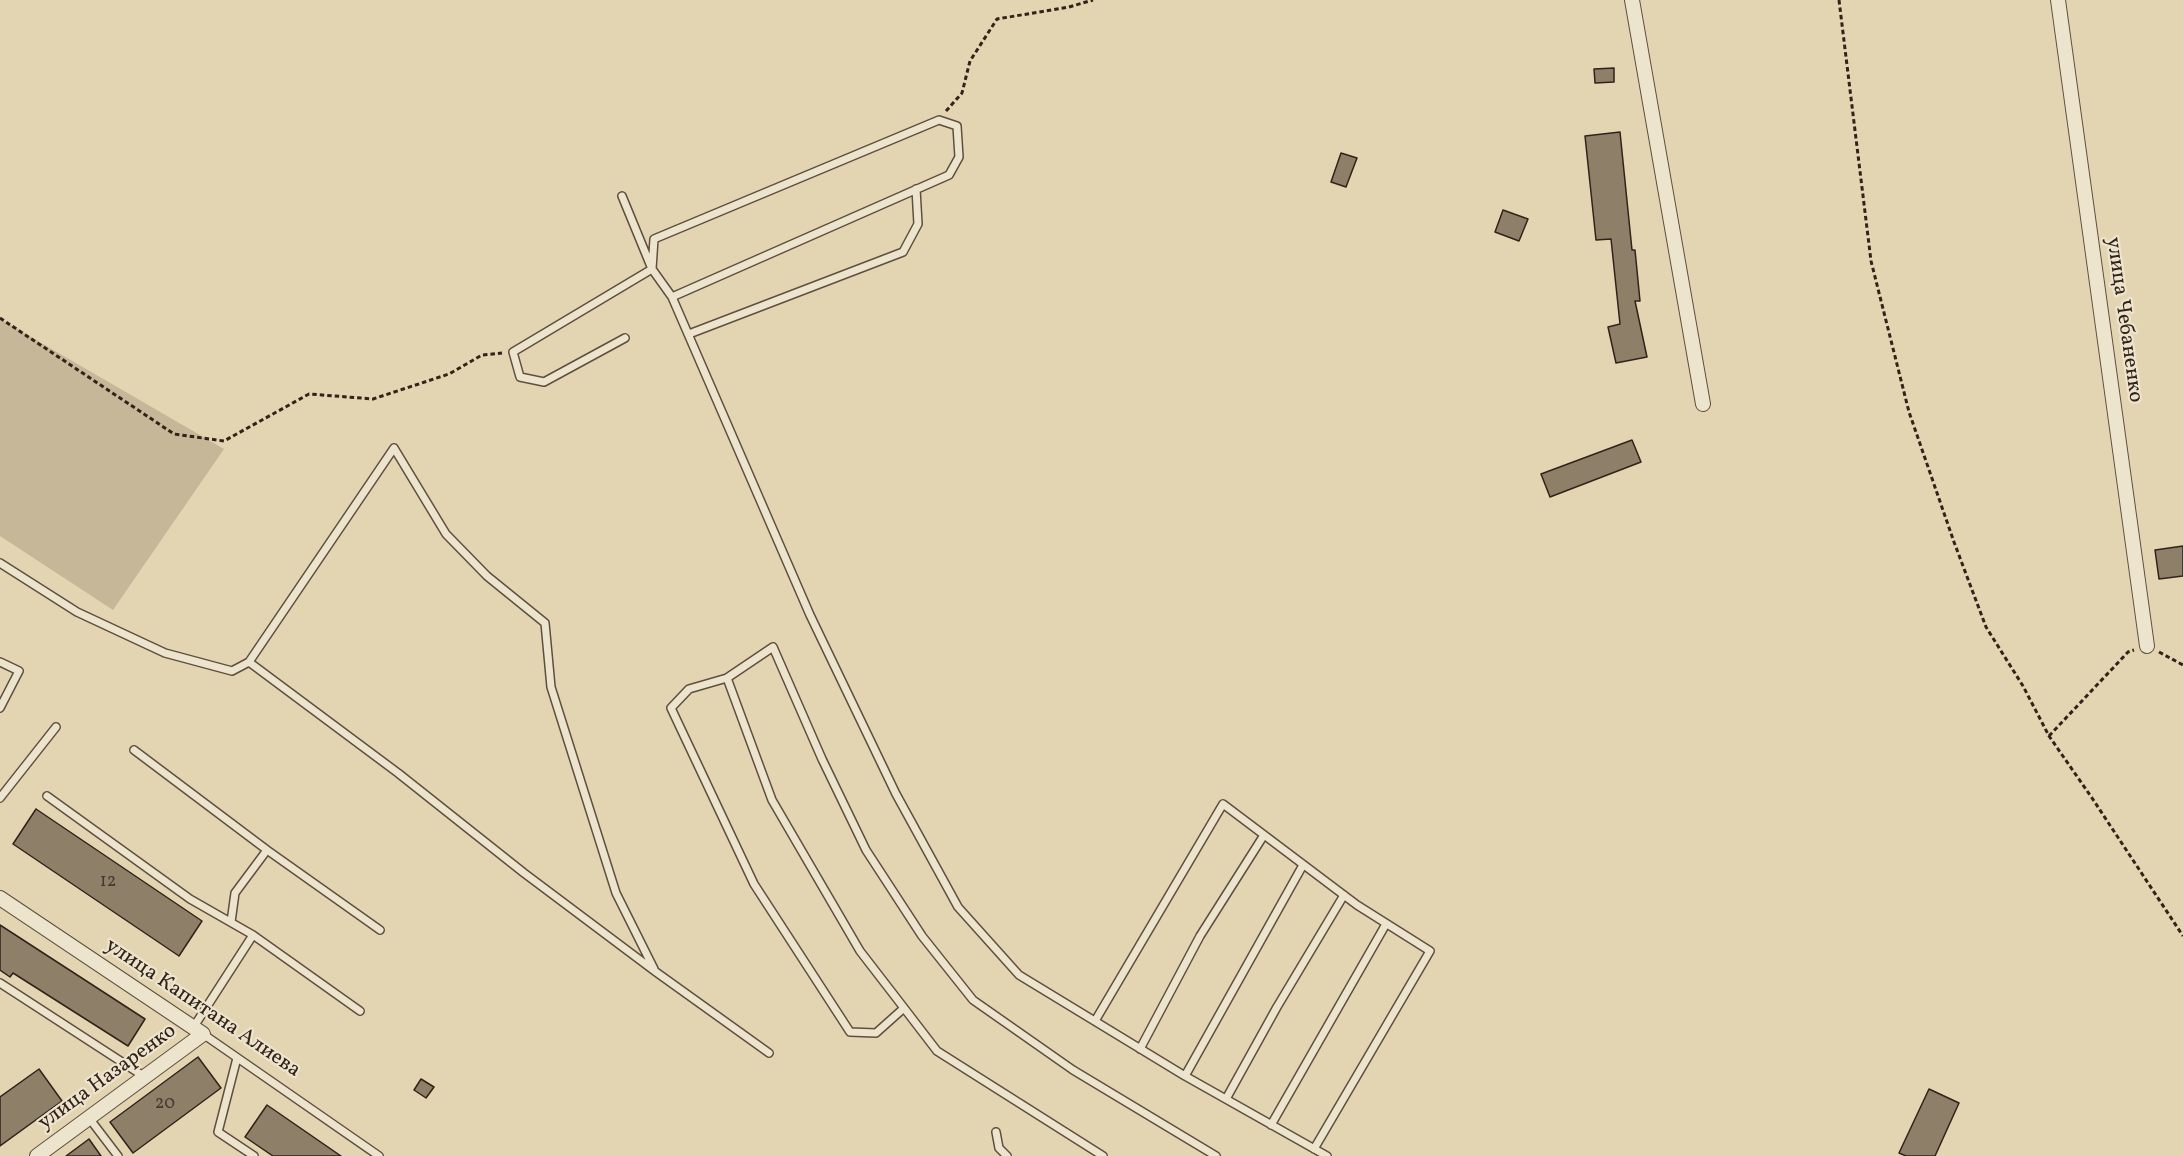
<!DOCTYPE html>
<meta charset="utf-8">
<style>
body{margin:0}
canvas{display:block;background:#e4d5b2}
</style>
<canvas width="2183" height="1156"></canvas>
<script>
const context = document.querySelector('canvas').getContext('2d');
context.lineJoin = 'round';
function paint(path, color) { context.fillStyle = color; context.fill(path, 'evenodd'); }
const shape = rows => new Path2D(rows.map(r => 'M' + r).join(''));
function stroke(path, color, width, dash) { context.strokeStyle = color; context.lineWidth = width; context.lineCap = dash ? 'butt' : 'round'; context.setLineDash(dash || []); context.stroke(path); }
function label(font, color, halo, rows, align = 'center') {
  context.font = font + ' Vollkorn,serif'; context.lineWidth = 4.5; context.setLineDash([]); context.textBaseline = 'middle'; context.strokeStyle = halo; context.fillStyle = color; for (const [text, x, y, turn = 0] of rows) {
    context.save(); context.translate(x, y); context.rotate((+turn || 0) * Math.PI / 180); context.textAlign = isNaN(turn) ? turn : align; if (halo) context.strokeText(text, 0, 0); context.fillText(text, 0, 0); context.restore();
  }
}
paint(shape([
 [0,319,224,449,113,610,0,536]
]), '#c6b798');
const building = shape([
 [1614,68,1614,82,1595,83,1594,69,1614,68],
 [1620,132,1632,250,1635,250,1640,301,1635,301,1647,357,1616,363,1608,327,1620,324,1611,239,1596,240,1585,136,1620,132],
 [1341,153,1357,158,1346,187,1331,182,1341,153],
 [1503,210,1528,219,1519,241,1495,232,1503,210],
 [1632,440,1641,462,1550,497,1541,474,1632,440],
 [2183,546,2183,576,2159,579,2155,550,2183,546],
 [36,809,202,921,179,956,13,844,36,809],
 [0,925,145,1019,128,1046,13,973,10,977,0,970,0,925],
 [198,1057,221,1088,133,1153,110,1122,198,1057],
 [39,1069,62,1101,0,1146,0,1097,39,1069],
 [421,1079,434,1087,426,1098,414,1090,421,1079],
 [1929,1089,1959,1103,1935,1156,1906,1156,1899,1153,1929,1089],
 [267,1105,341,1156,273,1156,245,1137,267,1105],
 [89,1139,101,1156,66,1156,89,1139]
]);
paint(building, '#8e7f69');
stroke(building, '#31221a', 1.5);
const service = shape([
 [622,196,652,269,672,297,810,615,896,794,958,907,1019,975,1185,1076,1327,1156],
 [689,334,903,252,918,224,916,189],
 [625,338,544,382,520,377,513,352,652,269,654,239,939,120,957,126,959,157,949,175,672,297],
 [0,563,77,612,165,653,232,671,249,662,398,773,524,873,656,972,769,1053],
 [0,662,19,671,0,708],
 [249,662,394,448,446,534,487,576,545,623,551,687,616,893,654,969],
 [727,678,773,647,822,759,866,850,922,936,973,1000,1073,1070,1216,1156],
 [134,750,267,850,380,930],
 [47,796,190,899,253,935,360,1011],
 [0,798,56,727],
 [231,922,235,893,267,850],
 [0,983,145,1077],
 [904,1008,876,1033,850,1032,754,884,671,708,689,689,727,678,772,800,860,951,904,1008,937,1051,1103,1156],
 [1095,1021,1223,804,1357,905,1430,951,1314,1149],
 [193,1028,253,935],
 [203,1034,379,1156],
 [1140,1049,1200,936,1264,835],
 [237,1058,218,1132,254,1156],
 [1185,1076,1303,865],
 [1226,1099,1277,1007,1344,895],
 [89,1118,118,1156],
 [1271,1125,1386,924],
 [996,1132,999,1148,1007,1156]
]);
const minor = shape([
 [1632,0,1703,404],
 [2058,0,2147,646],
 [0,898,203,1034,37,1156]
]);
stroke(service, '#5e4f40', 10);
stroke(minor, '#5e4f40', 16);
stroke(shape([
 [1839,0,1871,261,1909,412,1954,542,1986,627,2023,686,2049,736,2092,798,2183,936],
 [946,111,962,93,970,61,997,19,1069,7,1093,0],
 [0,318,174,434,224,441,309,394,373,399,449,374,482,355,502,353],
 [2159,652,2183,665],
 [2049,736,2128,652,2134,650]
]), '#31221a', 3, [4.5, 3]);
stroke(service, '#ede4cd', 7);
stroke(minor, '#ede4cd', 14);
label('18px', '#48392e', null, [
 ["12",108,883],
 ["20",165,1105]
]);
label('21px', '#31221a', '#ede4cd', [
 ["улица Чебаненко",2123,320,82],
 ["улица Капитана Алиева",202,1009,34],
 ["улица Назаренко",108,1078,-36]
]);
</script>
